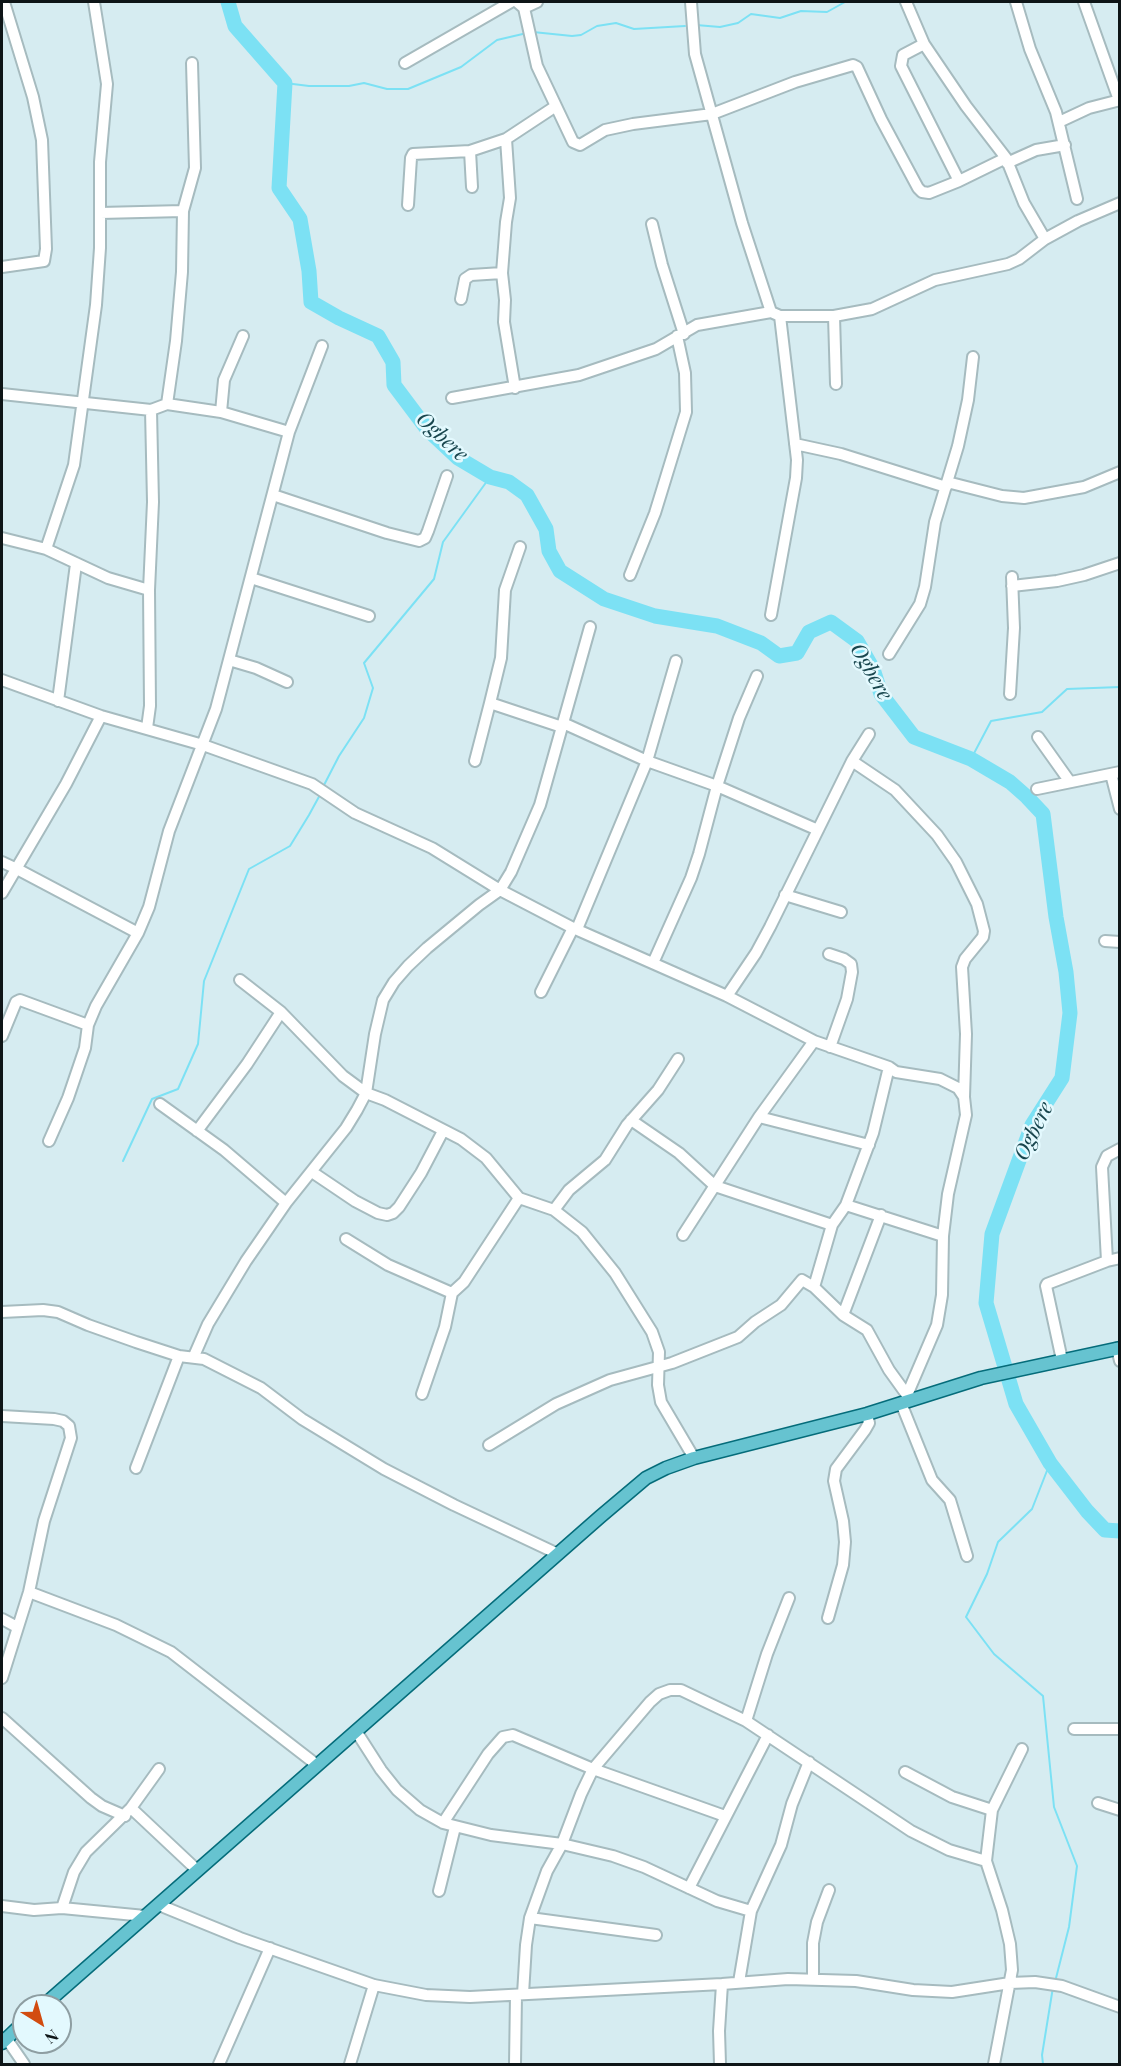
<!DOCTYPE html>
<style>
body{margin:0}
#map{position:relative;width:1121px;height:2066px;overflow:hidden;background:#d6ecf1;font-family:"Playfair Display",serif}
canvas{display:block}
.frame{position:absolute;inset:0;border:3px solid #0e1517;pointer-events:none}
.north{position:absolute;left:12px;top:1994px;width:60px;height:60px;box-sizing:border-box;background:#e3f9fe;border:2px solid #8e9ea2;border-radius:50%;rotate:143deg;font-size:16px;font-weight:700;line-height:24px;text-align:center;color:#0e1517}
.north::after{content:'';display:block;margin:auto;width:21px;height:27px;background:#d24c10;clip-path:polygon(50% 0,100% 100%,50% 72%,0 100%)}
</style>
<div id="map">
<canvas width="1121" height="2066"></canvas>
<div class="frame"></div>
<div class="north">N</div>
</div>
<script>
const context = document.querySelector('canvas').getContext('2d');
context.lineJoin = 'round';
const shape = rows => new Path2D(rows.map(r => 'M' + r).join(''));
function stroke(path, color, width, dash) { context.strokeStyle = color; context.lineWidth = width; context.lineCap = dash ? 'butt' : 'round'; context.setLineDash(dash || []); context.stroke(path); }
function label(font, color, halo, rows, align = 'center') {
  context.font = font + ' "Playfair Display",serif'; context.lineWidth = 5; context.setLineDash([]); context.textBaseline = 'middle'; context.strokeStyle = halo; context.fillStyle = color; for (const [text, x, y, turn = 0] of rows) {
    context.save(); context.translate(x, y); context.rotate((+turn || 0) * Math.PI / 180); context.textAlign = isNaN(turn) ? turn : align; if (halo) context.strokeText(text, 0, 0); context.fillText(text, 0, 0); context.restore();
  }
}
stroke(shape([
 [696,25,720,27,738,23,751,14,780,18,801,11,827,12,845,2],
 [533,32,572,36,581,35,597,26,616,23,634,29,685,26],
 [285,83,309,86,349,86,364,83,387,89,408,89,461,67,497,40,527,33],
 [971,759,991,721,1042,712,1067,689,1120,687],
 [323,787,339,756,364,718,373,688,364,663,434,579,443,542,490,477],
 [123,1161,152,1099,178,1089,198,1044,204,981,249,869,290,846,309,815,321,793],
 [1050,1463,1032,1509,998,1542,987,1574,966,1617,994,1654,1043,1696,1054,1807,1077,1866,1069,1927,1055,1982],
 [1043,2064,1042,2055,1053,1987]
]), '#7ce1f4', 2);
stroke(shape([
 [228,2,235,26,285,83,279,188,300,219,309,271,311,302,339,318,378,336,393,362,394,385,427,429,458,458,490,477,509,482,527,495,546,529,549,551,560,571,604,599,655,616,717,626,761,643,779,656,797,653,809,632,831,622,857,641,873,669,881,694,914,737,971,759,1010,782,1027,797,1043,814,1056,917,1066,972,1070,1013,1062,1078,1032,1125,992,1234,986,1303,1016,1404,1050,1463,1087,1511,1105,1530,1120,1531]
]), '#7ce1f4', 15);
const minor = shape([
 [517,2,524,8,537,66,573,142,580,145,605,130,633,124,712,114,795,82,853,65,857,67,881,119,918,188,922,192,929,193,959,181,1006,158],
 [691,2,695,54,742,223,771,312,780,316,834,316,872,309,935,280,1008,264,1019,259,1045,239,1078,221,1120,203],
 [906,2,924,44,966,106,1006,158,1024,203,1045,239],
 [1016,2,1030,49,1056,112,1077,199],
 [1084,2,1119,100],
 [524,8,537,2],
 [924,44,903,55,901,66,959,181],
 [405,63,511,2],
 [1059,122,1089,108,1120,100],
 [506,139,510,198,506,222,502,273,505,300,504,322,515,388],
 [470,151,472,187],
 [1007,163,1036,150,1065,145],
 [408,205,411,158,413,154,470,151,506,139,556,106],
 [100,213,183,211],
 [652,224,662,265,684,334],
 [2,267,44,261,46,249,42,140,33,97,4,2],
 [461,299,465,279,471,275,502,273],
 [834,316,836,384],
 [2,394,151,410,167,404,176,341,182,272,183,211,195,168,192,63],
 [452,398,579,375,656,349,697,325,771,312],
 [167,404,221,412,289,432],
 [221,412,224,380,243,336],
 [795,444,841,454,946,487],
 [947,482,1002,496,1024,498,1084,487,1120,472],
 [273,495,387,533,419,541,425,538,428,531,447,476],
 [2,538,46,549,108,578,149,590],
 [520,547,505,590,501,658,490,703,562,727],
 [46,549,74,465,96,305,100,248,100,162,107,84,94,2],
 [630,575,655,513,686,412,685,373,677,336],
 [251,578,369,616],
 [1012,586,1057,581,1084,575,1120,563],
 [771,615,796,478,797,460,780,316],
 [889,654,920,604,925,587,935,522,958,446,968,400,973,357],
 [229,660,256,668,287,682],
 [2,680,101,716,203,745,312,784,355,813,432,848,500,890,573,928,727,996,814,1041,889,1067,896,1072,940,1079,958,1088,964,1097,966,1115,948,1194,943,1236,942,1295,937,1325,907,1395,909,1400],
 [1010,694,1014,628,1012,577],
 [58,701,76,564],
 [563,723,647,761,717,786,818,830],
 [147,728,150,706,149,590,153,502,151,410],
 [1038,737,1070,782],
 [475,761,490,703],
 [852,761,895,790,937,835,956,862,977,904,984,931,983,937,965,959,962,967,966,1034,964,1097],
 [1111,774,1120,809],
 [1037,789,1120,772],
 [2,862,17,869,138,933],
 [2,893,66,784,101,716],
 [785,895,841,912],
 [577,929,647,761,676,661],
 [1105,941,1120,942],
 [829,954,844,959,851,964,852,972,847,999,830,1047],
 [653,963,691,878,699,854,717,786,739,718,757,676],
 [240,980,281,1012,343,1076,366,1093,385,1100,461,1139,486,1158,519,1198,554,1210,582,1232,615,1273,652,1332,659,1352,658,1385,661,1402,694,1458],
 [541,992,573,928],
 [727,996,756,953,770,927,852,761,869,734],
 [2,1036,16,1002,20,1000,88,1025],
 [160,1104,224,1150,286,1203],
 [759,1117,869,1145],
 [631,1120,679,1153,715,1186,832,1225],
 [197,1131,247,1064,281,1012],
 [49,1141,68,1098,85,1048,88,1025,96,1006,138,933,149,907,169,831,216,709,289,432,322,346],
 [312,1172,355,1201,378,1213,387,1215,393,1213,399,1207,421,1173,443,1131],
 [846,1205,943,1236],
 [554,1210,569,1190,605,1160,627,1125,658,1090,678,1059],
 [683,1235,759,1117,814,1041],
 [346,1239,388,1265,452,1293],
 [1107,1261,1102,1167,1107,1156,1120,1149],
 [814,1287,832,1225,846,1205,873,1133,889,1067],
 [2,1312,43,1310,58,1312,88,1325,136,1342,179,1356,204,1359,261,1388,302,1419,384,1469,454,1505,558,1554],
 [843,1315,881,1215],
 [1117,1348,1120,1361],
 [194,1356,208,1324,246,1261,286,1203,346,1128,357,1110,366,1093,375,1034,383,1000,394,982,408,966,427,948,479,905,500,890,511,872,540,805,590,627],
 [1062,1360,1046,1286,1047,1284,1107,1261,1120,1258],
 [422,1394,445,1327,452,1293,464,1282,519,1198],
 [901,1403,932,1480,950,1500,967,1556],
 [2,1416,54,1419,63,1421,69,1426,71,1438,44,1521,29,1592,2,1678],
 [489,1445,556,1404,610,1380,672,1363,738,1337,755,1322,781,1305,802,1280,814,1287,843,1315,867,1330,889,1370,907,1395],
 [136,1468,179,1356],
 [29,1592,116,1625,171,1652,317,1765],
 [828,1618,843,1565,845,1542,843,1521,834,1481,836,1469,865,1430,869,1423,867,1414],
 [2,1619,17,1627],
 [2,1718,91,1798,102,1806,125,1816],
 [746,1721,767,1654,789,1598],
 [1074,1729,1120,1729],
 [356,1731,381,1770,397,1790,420,1810,443,1823,491,1835,562,1844,613,1856,644,1867,717,1901,751,1911],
 [905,1772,952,1797,992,1810],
 [1098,1803,1120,1810],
 [131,1808,197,1870],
 [443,1823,488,1754,503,1737,513,1735,593,1769,725,1816],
 [689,1888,768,1735],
 [439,1891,455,1827],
 [159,1905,240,1938,374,1985,426,1995,470,1997,722,1984,788,1979,856,1981,913,1990,952,1992,1010,1983,1035,1982,1062,1986,1120,2007],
 [2,1906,34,1910,62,1908,145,1916],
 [62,1908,74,1872,86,1852,131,1808,159,1769],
 [530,1918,656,1935],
 [813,1979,813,1943,817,1922,829,1890],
 [739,1982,751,1911,781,1845,792,1804,809,1762],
 [523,1994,526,1945,530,1918,547,1871,562,1844,581,1794,593,1769,650,1702,659,1694,670,1690,681,1690,746,1721,911,1831,949,1850,986,1861],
 [6,2038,24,2064],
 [219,2064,270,1948],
 [350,2064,374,1985],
 [515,2064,516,1995],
 [720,2064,719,2031,722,1984],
 [994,2064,1012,1970,1010,1944,1002,1910,986,1861,992,1810,1022,1749]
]);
const major = shape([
 [43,2006,601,1516,646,1478,666,1468,694,1458,867,1414,981,1378,1120,1348],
 [2,2043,24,2022]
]);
stroke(minor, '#a6bbbf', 14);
stroke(major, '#056c7a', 15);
stroke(minor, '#fff', 10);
stroke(major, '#66c3d0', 12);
label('italic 21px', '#18464e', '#e3f9fe', [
 ["Ogbere",442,437,43],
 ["Ogbere",871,672,60],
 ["Ogbere",1034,1131,-64]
]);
</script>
